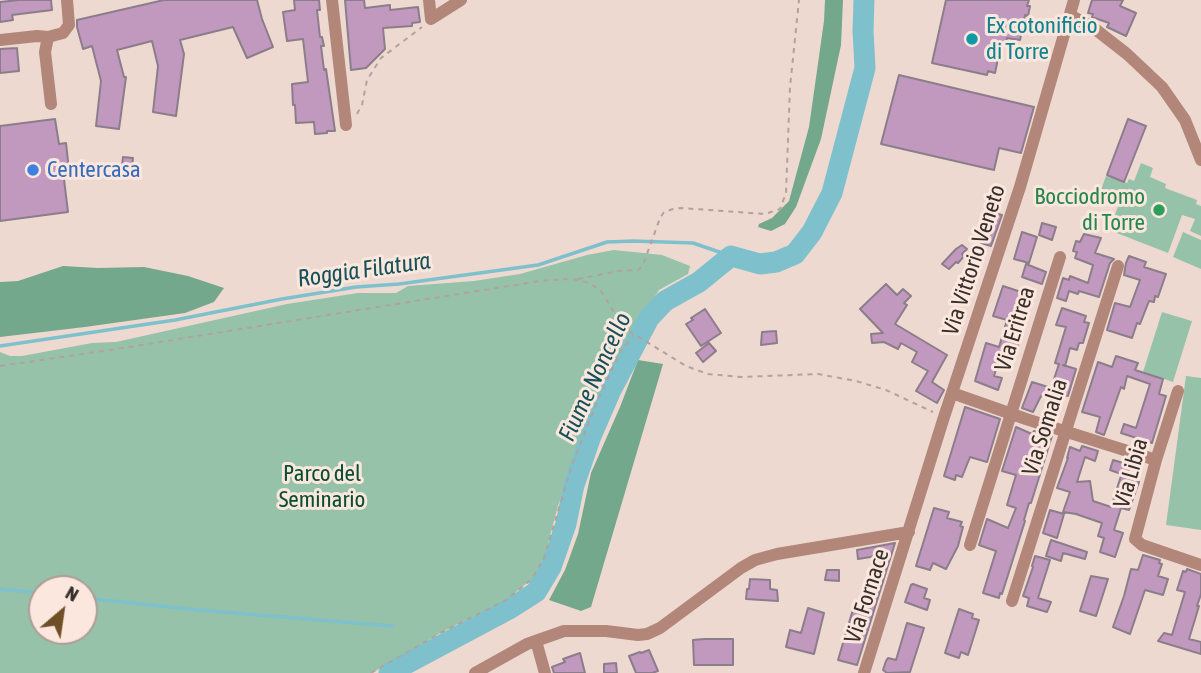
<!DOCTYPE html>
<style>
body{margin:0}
#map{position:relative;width:1201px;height:673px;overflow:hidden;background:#eed9d0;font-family:"Asap Condensed",sans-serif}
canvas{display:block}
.north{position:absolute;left:28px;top:575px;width:70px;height:70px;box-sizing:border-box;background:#fbe7dd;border:2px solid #ad9d96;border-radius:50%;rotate:29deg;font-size:19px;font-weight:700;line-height:28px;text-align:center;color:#372f2b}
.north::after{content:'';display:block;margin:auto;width:24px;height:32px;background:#6f4f25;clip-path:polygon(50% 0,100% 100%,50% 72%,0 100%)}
</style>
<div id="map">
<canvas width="1201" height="673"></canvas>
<div class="north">N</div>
</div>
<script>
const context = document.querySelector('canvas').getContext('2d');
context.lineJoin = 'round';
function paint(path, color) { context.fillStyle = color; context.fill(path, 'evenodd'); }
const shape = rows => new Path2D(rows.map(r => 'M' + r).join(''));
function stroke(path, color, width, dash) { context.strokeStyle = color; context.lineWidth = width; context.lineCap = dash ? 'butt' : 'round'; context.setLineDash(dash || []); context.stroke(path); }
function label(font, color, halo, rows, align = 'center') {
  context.font = font + ' "Asap Condensed",sans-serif'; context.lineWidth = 6; context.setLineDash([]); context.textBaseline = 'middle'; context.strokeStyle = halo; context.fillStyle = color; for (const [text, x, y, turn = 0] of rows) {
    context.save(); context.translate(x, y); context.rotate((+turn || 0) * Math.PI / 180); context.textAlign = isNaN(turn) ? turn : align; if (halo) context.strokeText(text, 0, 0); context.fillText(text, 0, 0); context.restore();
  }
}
paint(shape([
 [1141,163,1153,168,1150,177,1166,184,1165,188,1197,200,1196,204,1201,206,1201,236,1190,231,1195,219,1182,215,1168,253,1109,230,1124,191,1121,190,1118,197,1101,190,1106,176,1127,183,1129,179,1134,181],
 [1183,232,1201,240,1201,269,1173,257],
 [614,250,662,255,690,266,688,274,659,290,619,354,572,465,558,506,544,558,532,579,506,600,442,632,372,673,0,673,0,352,10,356,22,356,92,343,116,342,287,304,358,293,396,293,408,286,474,281,520,274,587,255],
 [42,589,84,589,84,631,42,631],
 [1162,312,1192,321,1173,382,1143,372],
 [1186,376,1201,378,1201,530,1166,525]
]), '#96c2a9');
paint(shape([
 [825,0,843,0,841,45,821,139,796,207,785,224,771,231,758,227,759,224,772,218,789,201,809,127,824,21],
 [63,266,98,268,144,267,188,276,224,288,214,302,185,313,85,327,0,337,0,282,18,281],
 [638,360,663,364,591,607,581,611,549,600,565,570,578,534,591,473,620,407]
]), '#74a88c');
stroke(shape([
 [0,346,175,320,282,299,356,287,399,284,538,265,607,242,633,241,693,243,731,256],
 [0,589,42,593],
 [84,598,198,610,392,626]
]), '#7ec1cc', 3.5);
stroke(shape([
 [389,673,511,608,536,592,551,567,566,524,574,485,591,436,611,390,649,318,665,301,699,282,731,256,760,264,776,262,795,254,812,232,832,193,865,68,863,31,864,0]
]), '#7ec1cc', 21);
const building = shape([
 [19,0,51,0,52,10,12,15,13,20,0,22,0,2,19,0],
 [164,0,257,0,262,19,273,47,247,58,233,27,180,40,184,54,176,116,153,112,158,66,152,41,117,50,124,77,126,77,119,129,96,126,101,81,92,46,83,49,77,27,77,20,164,0],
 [294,0,319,0,320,10,317,10,320,37,322,37,324,46,321,46,324,70,326,69,335,131,327,131,327,133,315,134,314,122,296,123,295,105,293,105,292,84,308,82,303,39,287,41,283,12,295,10,294,0],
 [345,0,364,0,365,8,390,5,390,10,418,7,420,22,412,23,412,26,383,28,385,49,366,68,351,70,345,0],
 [946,0,1029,0,1027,6,1030,6,1028,16,1025,15,1020,40,1007,38,1005,45,1001,44,995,73,988,71,987,75,932,63,946,0],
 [1092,0,1123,0,1120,6,1136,13,1126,36,1107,27,1109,23,1092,17,1093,14,1088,13,1092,0],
 [17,48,19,71,0,73,0,49,17,48],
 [899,75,1034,107,1021,153,999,148,994,170,881,144,899,75],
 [55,119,59,144,66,143,69,170,63,171,68,212,0,221,0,126,55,119],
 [1128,119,1146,126,1124,182,1107,175,1128,119],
 [123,157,133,158,131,176,121,175,123,157],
 [990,212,1002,215,991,246,981,243,989,222,983,219,990,212],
 [1042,223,1056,227,1052,240,1039,235,1042,223],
 [1022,232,1037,237,1029,263,1014,259,1022,232],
 [1084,234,1101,238,1095,253,1114,259,1110,263,1099,297,1079,291,1078,294,1069,291,1066,301,1057,298,1063,278,1069,280,1070,276,1088,283,1093,265,1075,258,1077,252,1073,251,1076,241,1080,242,1084,234],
 [962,245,967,249,962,254,964,256,958,263,956,262,949,269,942,264,956,249,962,245],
 [1129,256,1146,262,1144,267,1166,274,1158,297,1155,296,1154,302,1149,301,1140,324,1137,323,1132,338,1107,330,1115,303,1130,307,1140,280,1124,275,1126,263,1129,256],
 [1026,264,1046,272,1042,284,1022,277,1026,264],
 [886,284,897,295,903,289,911,296,904,303,907,305,895,324,947,355,932,382,944,390,937,403,916,391,928,371,912,362,917,352,901,343,898,349,884,342,872,343,871,334,883,333,860,309,886,284],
 [1003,286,1021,292,1014,312,1026,316,1015,356,1002,351,994,376,1002,378,998,390,975,381,986,343,999,347,1007,320,993,316,1003,286],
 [1062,308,1086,316,1084,322,1089,323,1083,343,1079,343,1077,350,1070,348,1065,366,1063,365,1076,369,1068,396,1050,391,1059,364,1055,363,1066,327,1056,325,1062,308],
 [705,309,721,333,701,346,686,324,693,320,691,318,705,309],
 [776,331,777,343,761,345,762,332,776,331],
 [709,343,716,351,703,362,696,353,709,343],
 [1116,356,1138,363,1135,370,1163,379,1159,394,1166,396,1152,443,1121,433,1124,424,1136,428,1150,384,1127,376,1124,389,1121,387,1104,435,1096,432,1100,417,1082,412,1098,362,1112,367,1116,356],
 [1032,382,1048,387,1045,397,1041,396,1033,412,1022,408,1032,382],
 [965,407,1000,419,987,462,970,457,962,477,956,475,955,480,944,476,965,407],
 [1016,427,1032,434,1034,431,1052,436,1031,503,1029,503,1024,520,1025,521,1002,594,1000,593,999,598,983,593,996,551,979,545,987,519,1008,528,1016,508,1007,505,1016,475,1002,471,1016,427],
 [1082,446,1098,451,1095,461,1085,457,1077,482,1090,481,1093,501,1111,507,1121,476,1139,482,1129,510,1121,508,1114,530,1123,533,1115,557,1100,552,1104,538,1098,536,1102,523,1076,514,1063,512,1070,492,1057,488,1068,458,1067,458,1070,447,1080,451,1082,446],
 [1113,460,1130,465,1127,476,1110,470,1113,460],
 [934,508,949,512,947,518,962,522,960,526,963,527,958,546,946,569,933,563,930,570,916,566,934,508],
 [1050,510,1064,514,1057,538,1043,533,1050,510],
 [1051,540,1087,552,1085,559,1063,553,1061,561,1046,556,1051,540],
 [895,543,857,665,838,660,854,606,863,609,872,576,876,578,883,555,858,559,857,550,895,543],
 [1143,555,1160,560,1159,563,1162,564,1158,576,1168,579,1163,595,1145,590,1130,634,1113,627,1124,596,1131,569,1138,570,1143,555],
 [1035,556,1050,560,1038,598,1051,602,1047,612,1027,606,1029,598,1023,596,1033,567,1032,566,1035,556],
 [1187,569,1201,574,1201,594,1197,606,1199,606,1189,639,1201,642,1201,654,1158,641,1164,633,1172,635,1185,592,1177,590,1183,571,1186,572,1187,569],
 [827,570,839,570,839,581,825,580,827,570],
 [1091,576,1108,579,1096,616,1080,611,1091,576],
 [750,579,770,580,770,589,777,590,778,601,746,599,747,589,749,589,750,579],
 [913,584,927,589,924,598,930,600,927,610,905,602,911,585,913,584],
 [808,608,824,613,814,654,786,647,790,630,801,633,808,608],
 [959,609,973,614,972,618,979,620,968,655,961,652,959,658,945,653,959,609],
 [907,623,924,628,910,672,887,673,883,670,886,661,888,658,896,660,907,623],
 [705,639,733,639,733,665,694,665,693,640,705,639],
 [649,650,658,671,652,673,636,673,629,656,640,652,641,653,649,650],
 [580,653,585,673,554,673,552,667,565,662,563,659,580,653],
 [616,663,617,673,604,673,604,664,616,663]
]);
paint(building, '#c199bf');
stroke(building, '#8b7d8a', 2);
stroke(shape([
 [357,114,362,105,367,80,381,58,422,27],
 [578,279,619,271,638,270,643,265,660,218,664,212,673,209,681,208,765,214,780,209,786,193,790,87,799,0],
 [0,366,110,350,540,281,565,279,580,280,591,284,601,291,624,328,686,366,708,374,741,377,818,374,856,381,886,390,933,412],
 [371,673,442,632,506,600,532,579,544,558,572,465,597,402,619,354,633,335]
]), '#b3a29b', 2, [5, 5]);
stroke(shape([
 [332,0,346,125],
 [429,0,431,19,461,0],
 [1070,15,1095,29,1127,54,1162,87,1185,120,1201,160],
 [0,40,37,36,48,37],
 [51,104,45,52,48,37,63,33,69,25,67,0],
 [1178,391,1156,460,1135,539,1142,545,1201,565],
 [952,393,1026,419,1156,460],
 [970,545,1060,257],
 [1012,601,1118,266],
 [536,641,545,673],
 [475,673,527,644,564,631,606,631,638,635,647,634,660,628,741,568,755,560,777,554,909,532],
 [864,673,944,417,1020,187,1074,0]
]), '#b3867a', 12);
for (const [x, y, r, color] of [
 [972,39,7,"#0f9aa8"],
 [33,170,7,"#3f7fe0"],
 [1159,210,7,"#2e9e5b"]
]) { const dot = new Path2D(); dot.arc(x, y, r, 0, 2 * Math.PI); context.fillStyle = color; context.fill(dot); stroke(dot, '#fbe7dd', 2.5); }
label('23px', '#0d838f', '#fbe7dd', [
 ["Ex cotonificio",986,26],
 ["di Torre",986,52]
], 'left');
label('23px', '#366cbe', '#fbe7dd', [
 ["Centercasa",47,170]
], 'left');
label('23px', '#27864d', '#fbe7dd', [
 ["Bocciodromo",1145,197],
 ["di Torre",1145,223]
], 'right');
label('23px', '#372f2b', '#fbe7dd', [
 ["Via Vittorio Veneto",974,260,-72],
 ["Via Eritrea",1015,329,-73],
 ["Via Somalia",1045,427,-72],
 ["Via Libia",1131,473,-74],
 ["Via Fornace",867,596,-72]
]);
label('23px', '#094e32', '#fbe7dd', [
 ["Parco del",322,474],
 ["Seminario",322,500]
]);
label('italic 24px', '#17525a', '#fbe7dd', [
 ["Roggia Filatura",364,270,-8],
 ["Fiume Noncello",595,377,-65]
]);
</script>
